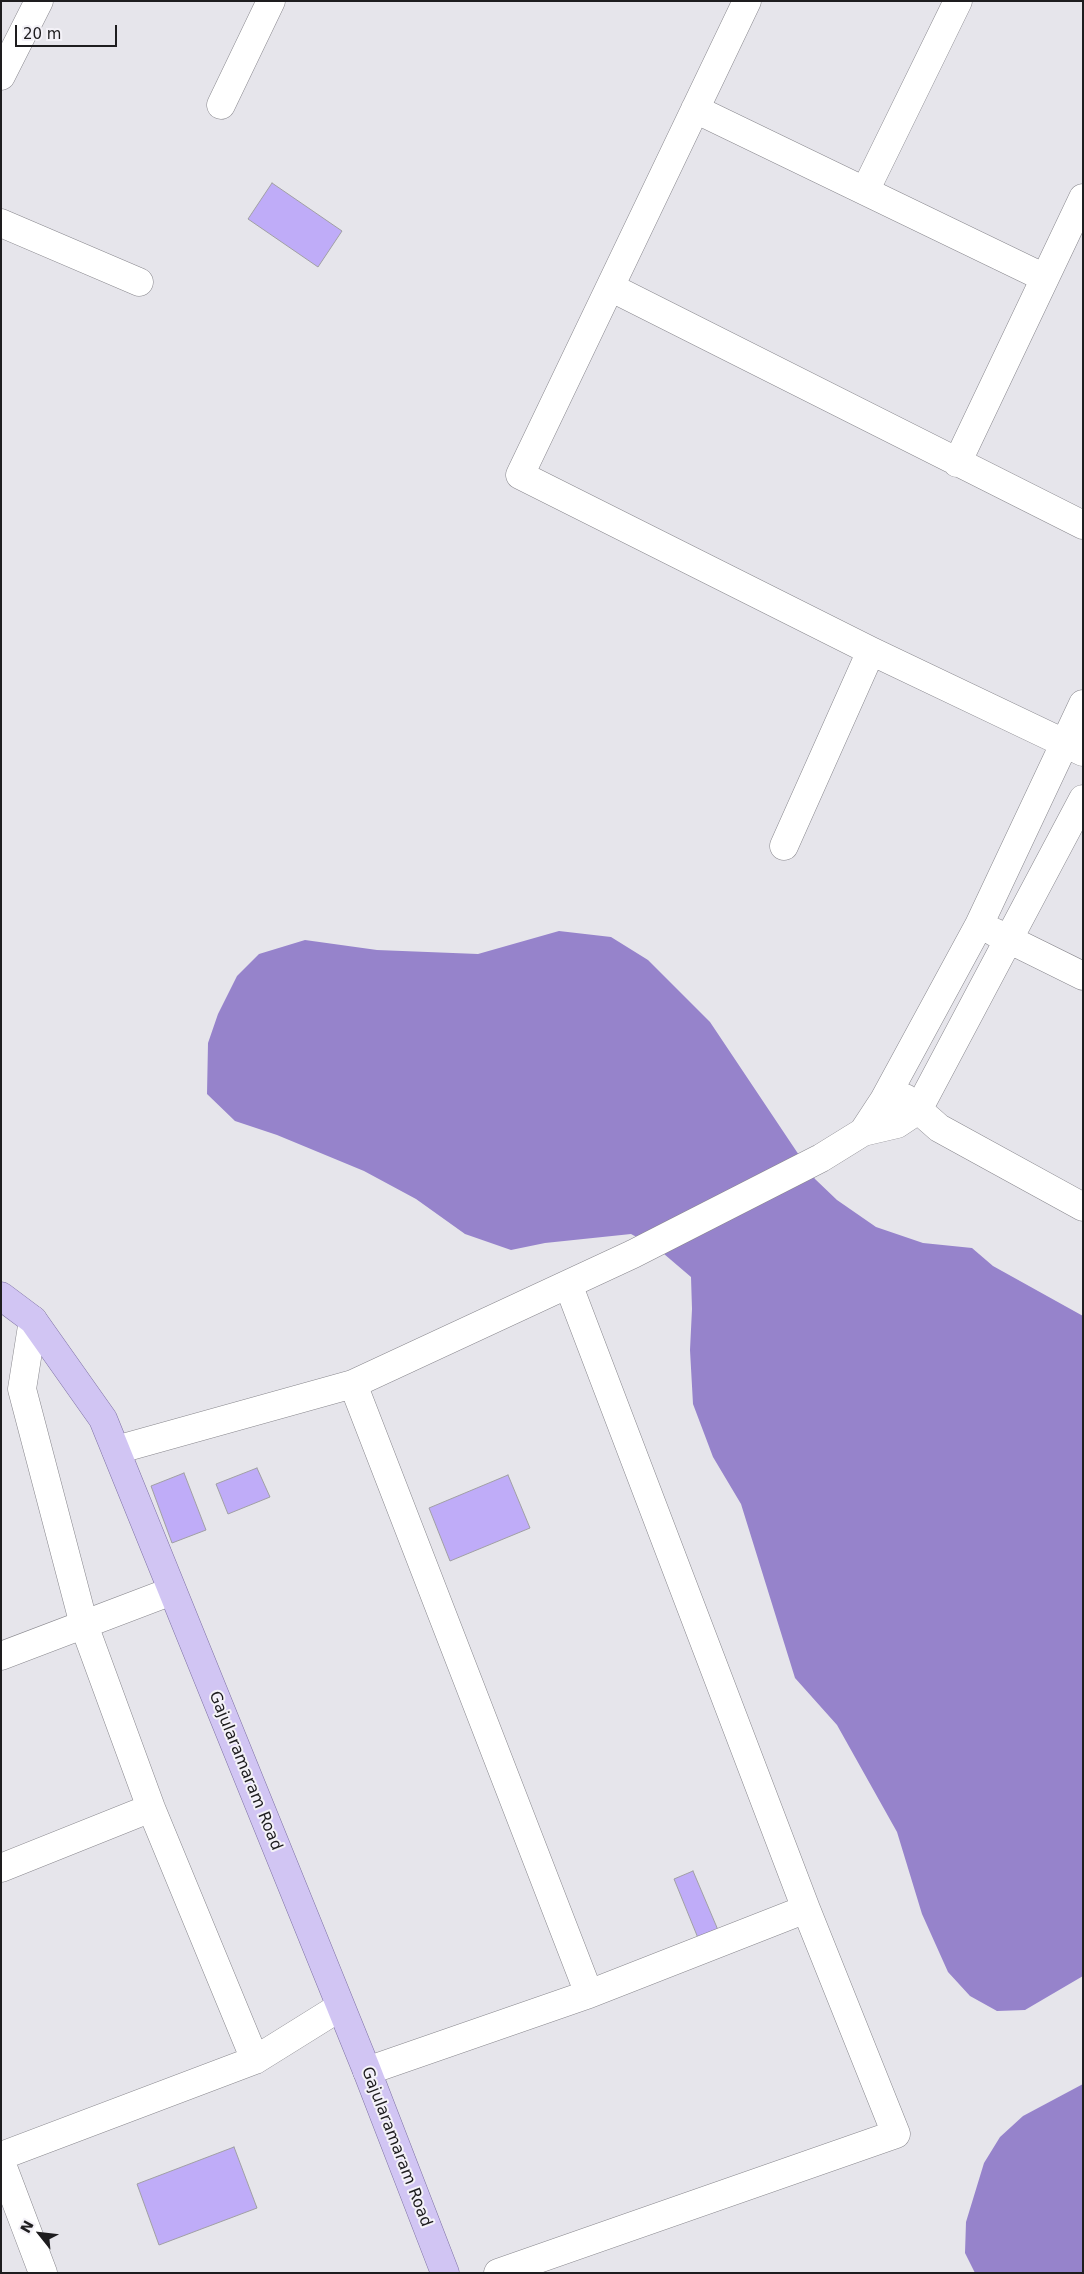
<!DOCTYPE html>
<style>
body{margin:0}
#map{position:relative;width:1084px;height:2274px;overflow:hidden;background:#e6e5eb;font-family:"DejaVu Sans",sans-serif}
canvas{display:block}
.frame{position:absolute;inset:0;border:2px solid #1e1d1f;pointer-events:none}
.north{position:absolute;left:15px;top:2209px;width:50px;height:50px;-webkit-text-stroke:4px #f4f2f8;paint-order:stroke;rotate:299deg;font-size:14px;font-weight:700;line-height:20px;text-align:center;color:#1e1d1f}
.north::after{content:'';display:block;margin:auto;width:18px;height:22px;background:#1e1d1f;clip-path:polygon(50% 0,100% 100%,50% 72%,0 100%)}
.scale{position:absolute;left:15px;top:25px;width:102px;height:22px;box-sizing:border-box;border:2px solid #1e1d1f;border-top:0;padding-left:6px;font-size:15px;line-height:18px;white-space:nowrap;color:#1e1d1f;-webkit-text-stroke:4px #f4f2f8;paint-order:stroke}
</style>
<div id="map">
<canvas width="1084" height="2274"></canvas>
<div class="frame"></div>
<div class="north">N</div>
<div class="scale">20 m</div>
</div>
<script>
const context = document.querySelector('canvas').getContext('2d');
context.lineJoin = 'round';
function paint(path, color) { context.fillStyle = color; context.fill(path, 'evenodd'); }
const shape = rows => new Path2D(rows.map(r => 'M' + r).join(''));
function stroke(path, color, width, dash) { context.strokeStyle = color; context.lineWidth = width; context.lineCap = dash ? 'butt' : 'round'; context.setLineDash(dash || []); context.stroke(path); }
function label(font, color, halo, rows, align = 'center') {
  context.font = font + ' "DejaVu Sans",sans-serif'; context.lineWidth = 4; context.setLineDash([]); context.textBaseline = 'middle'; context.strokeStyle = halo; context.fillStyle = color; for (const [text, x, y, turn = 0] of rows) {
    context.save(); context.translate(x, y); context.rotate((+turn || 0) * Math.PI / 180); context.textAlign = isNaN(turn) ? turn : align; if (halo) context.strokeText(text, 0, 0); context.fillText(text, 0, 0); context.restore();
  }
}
paint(shape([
 [559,931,611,937,648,960,710,1022,815,1179,837,1200,876,1227,923,1243,972,1248,993,1266,1083,1316,1083,1976,1025,2010,997,2011,970,1996,948,1972,922,1914,897,1832,837,1725,795,1678,741,1504,713,1457,693,1404,690,1350,692,1309,691,1277,657,1248,631,1234,545,1243,511,1250,465,1234,416,1199,364,1171,277,1135,235,1121,207,1094,208,1043,218,1014,237,976,259,954,305,940,377,950,478,954],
 [1083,2084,1083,2273,975,2273,965,2253,966,2222,984,2163,1000,2137,1023,2116]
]), '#9683cb');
const building = shape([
 [272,183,342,231,318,267,248,219,272,183],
 [257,1468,270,1497,228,1514,216,1484,257,1468],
 [184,1473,206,1530,172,1543,151,1486,184,1473],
 [508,1475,530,1528,450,1561,429,1508,508,1475],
 [693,1871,718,1930,698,1938,674,1879,693,1871],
 [234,2147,257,2208,159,2245,137,2184,234,2147]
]);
paint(building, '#bfacf8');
stroke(building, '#a09fa4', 1);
const minor = shape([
 [747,1,520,475,871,651,1083,752],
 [1,76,39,1],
 [221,105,271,1],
 [695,109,1045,278],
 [865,191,958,1],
 [1,223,139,282],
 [610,287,1083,525],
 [957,463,1083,198],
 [784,846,871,651],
 [994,932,1083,976],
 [905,1098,939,1128,1083,1207],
 [863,1132,884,1100,979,925,1083,704],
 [33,1320,22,1389,84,1625,151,1808,255,2060],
 [353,1384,589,1994],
 [116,1450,353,1384,633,1254,821,1158,863,1132,897,1124,918,1110,1083,799],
 [1,1656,172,1591],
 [1,1868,151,1808],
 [367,2071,589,1994,806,1909],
 [1,2156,255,2060,340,2007],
 [1,2162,43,2273],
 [498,2273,896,2134,806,1909,568,1284]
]);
const major = shape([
 [1,1296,33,1320,103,1419,367,2071,445,2273]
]);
stroke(minor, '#88878d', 29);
stroke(major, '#7e71a4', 29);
stroke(minor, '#fff', 28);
stroke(major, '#d1c5f3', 28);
label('16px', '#1e1d1f', '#f4f2f8', [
 ["Gajularamaram Road",245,1771,68],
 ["Gajularamaram Road",396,2147,69]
]);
</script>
